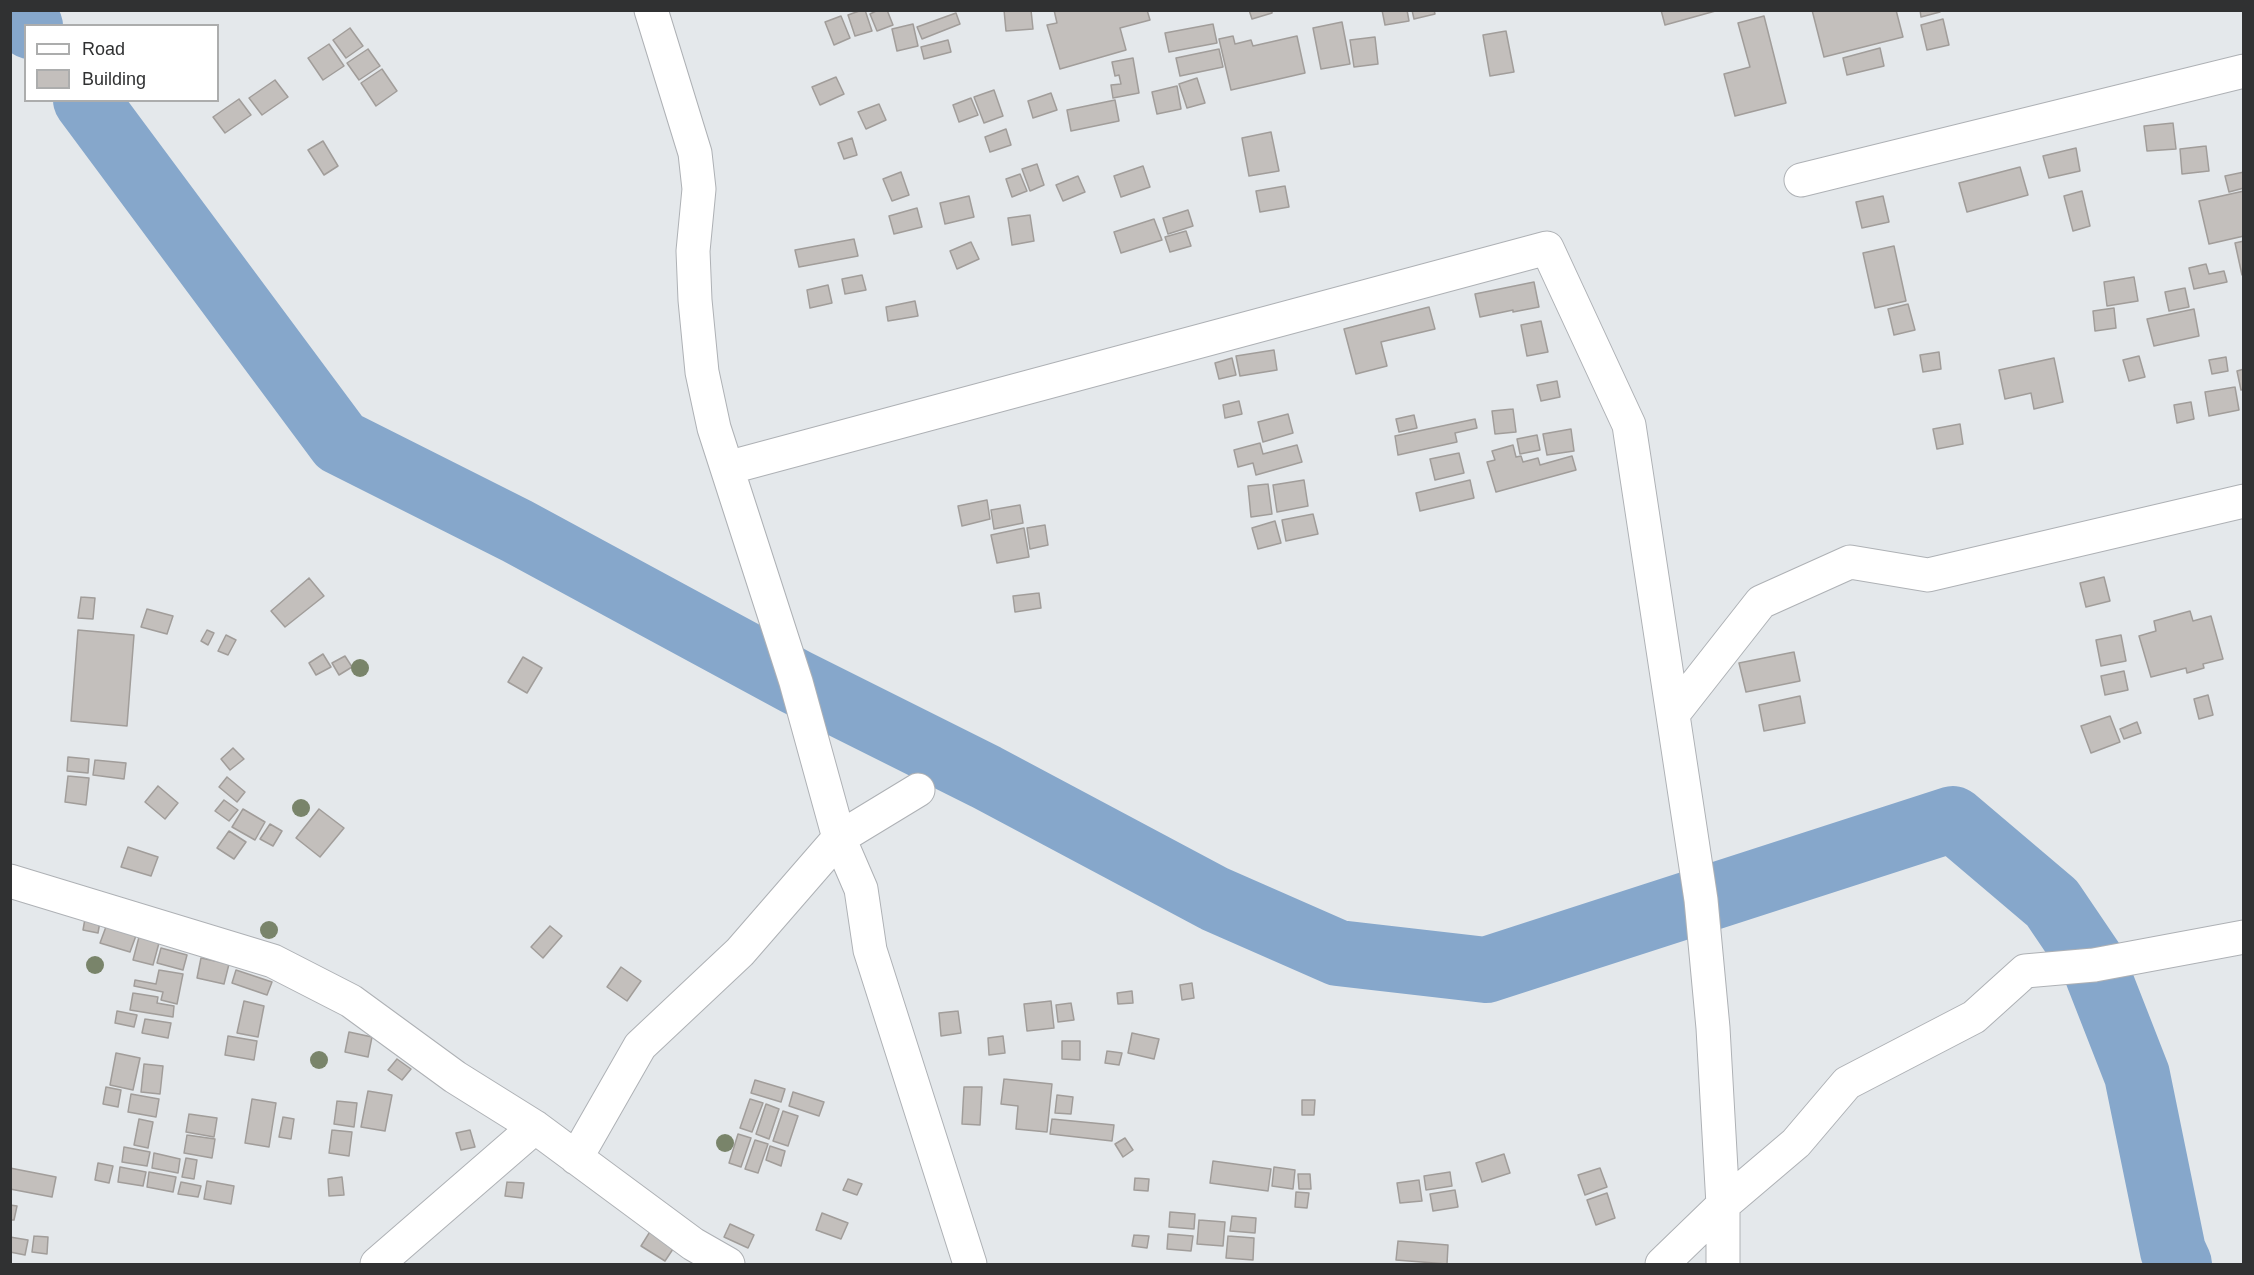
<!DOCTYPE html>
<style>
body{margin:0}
#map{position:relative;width:2254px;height:1275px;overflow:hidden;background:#e4e8eb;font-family:Arial,sans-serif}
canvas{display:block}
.frame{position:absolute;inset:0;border:12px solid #303132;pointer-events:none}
.legend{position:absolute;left:24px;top:24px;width:195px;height:78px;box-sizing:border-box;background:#fff;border:2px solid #acadad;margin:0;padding:8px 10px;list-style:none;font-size:18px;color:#303132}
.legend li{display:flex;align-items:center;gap:12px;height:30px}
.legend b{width:30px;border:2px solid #acadad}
</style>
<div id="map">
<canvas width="2254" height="1275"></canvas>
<div class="frame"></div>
<ul class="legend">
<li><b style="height:8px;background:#fff"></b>Road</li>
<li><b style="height:16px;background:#c3bfbc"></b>Building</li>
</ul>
</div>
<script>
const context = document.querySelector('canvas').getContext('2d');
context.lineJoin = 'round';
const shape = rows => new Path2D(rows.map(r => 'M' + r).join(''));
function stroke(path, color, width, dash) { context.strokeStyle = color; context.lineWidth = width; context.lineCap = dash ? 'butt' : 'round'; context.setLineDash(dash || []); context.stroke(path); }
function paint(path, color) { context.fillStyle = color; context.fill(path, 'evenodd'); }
stroke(shape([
 [20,10,30,26],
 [86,100,340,442,517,531,796,682,986,777,1215,899,1338,953,1486,970,1953,819,2052,903,2094,965,2137,1075,2173,1251,2179,1264]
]), '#86a7cb', 66);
const building = shape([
 [862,10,865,10,872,31,855,36,848,15,862,10],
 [878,10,887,10,893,25,877,31,870,14,878,10],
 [1004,10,1031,10,1033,29,1006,31,1004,10],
 [1054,10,1147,10,1150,20,1120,28,1126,50,1060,69,1047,25,1057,23,1054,10],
 [1249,10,1272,10,1272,13,1252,19,1249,10],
 [1382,10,1407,10,1409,21,1385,25,1382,10],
 [1412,10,1434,10,1435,14,1414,19,1412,10],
 [1661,10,1719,10,1665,25,1661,10],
 [1812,10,1896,10,1903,37,1824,57,1812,10],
 [1920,10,1940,10,1940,12,1921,17,1920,10],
 [956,13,960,24,922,39,917,27,956,13],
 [841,16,850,38,834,45,825,22,841,16],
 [1764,16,1786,103,1735,116,1724,74,1750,67,1738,23,1764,16],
 [1943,19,1949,45,1927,50,1921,25,1943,19],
 [1342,22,1350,64,1321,69,1313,28,1342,22],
 [913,24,918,46,897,51,892,29,913,24],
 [1213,24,1217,43,1169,52,1165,33,1213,24],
 [350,28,363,46,346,58,333,40,350,28],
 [1506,31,1514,72,1490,76,1483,35,1506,31],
 [1233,36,1235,44,1251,40,1253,46,1297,36,1305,73,1231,90,1219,39,1233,36],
 [1375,37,1378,64,1354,67,1350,40,1375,37],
 [948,40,951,52,924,59,921,47,948,40],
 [329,44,344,66,323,80,308,58,329,44],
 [1880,48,1884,66,1847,75,1843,58,1880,48],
 [368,49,380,66,359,80,347,63,368,49],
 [1219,49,1223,67,1180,76,1176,58,1219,49],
 [1133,58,1139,93,1113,98,1111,85,1121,84,1119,75,1115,76,1112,62,1133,58],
 [382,69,397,91,376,106,361,83,382,69],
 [836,77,844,94,820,105,812,87,836,77],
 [1197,78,1205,103,1187,108,1179,84,1197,78],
 [275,80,288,97,262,115,249,98,275,80],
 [1177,86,1181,109,1157,114,1152,92,1177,86],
 [994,90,1003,116,984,123,974,97,994,90],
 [1051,93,1057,110,1033,118,1028,101,1051,93],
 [971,98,978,115,959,122,953,105,971,98],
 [239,99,251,115,225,133,213,117,239,99],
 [1115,100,1119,121,1071,131,1067,110,1115,100],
 [879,104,886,120,866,129,858,112,879,104],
 [2173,123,2176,149,2147,151,2144,126,2173,123],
 [1006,129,1011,145,990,152,985,137,1006,129],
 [1271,132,1279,171,1249,176,1242,138,1271,132],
 [852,138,857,155,844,159,838,143,852,138],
 [323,141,338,166,324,175,308,150,323,141],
 [2206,146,2209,171,2182,174,2180,149,2206,146],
 [2076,148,2080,171,2049,178,2043,156,2076,148],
 [1037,164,1044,185,1030,191,1022,169,1037,164],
 [1143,166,1150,187,1121,197,1114,176,1143,166],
 [2020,167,2028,195,1967,212,1959,183,2020,167],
 [901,172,909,195,892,201,883,179,901,172],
 [2244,172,2244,188,2229,192,2225,176,2244,172],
 [1020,174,1027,191,1012,197,1006,179,1020,174],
 [1078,176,1085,192,1063,201,1056,185,1078,176],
 [1285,186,1289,207,1260,212,1256,191,1285,186],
 [2082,191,2090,226,2073,231,2064,196,2082,191],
 [2244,191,2244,236,2209,244,2199,201,2244,191],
 [969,196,974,217,945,224,940,203,969,196],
 [1883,196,1889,222,1862,228,1856,202,1883,196],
 [917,208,922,227,894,234,889,216,917,208],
 [1188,210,1193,226,1168,234,1163,218,1188,210],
 [1030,215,1034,241,1012,245,1008,218,1030,215],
 [1154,219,1162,240,1121,253,1114,232,1154,219],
 [1186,231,1191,246,1170,252,1165,237,1186,231],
 [854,239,858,256,799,267,795,250,854,239],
 [2244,241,2244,274,2242,275,2235,243,2244,241],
 [971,242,979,259,957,269,950,251,971,242],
 [1894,246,1906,301,1875,308,1863,253,1894,246],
 [2206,264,2209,274,2224,271,2227,282,2194,289,2189,268,2206,264],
 [862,275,866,290,845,294,842,279,862,275],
 [2134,277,2138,301,2107,306,2104,282,2134,277],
 [1534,282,1539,307,1513,312,1513,310,1480,317,1475,294,1534,282],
 [828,285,832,303,810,308,807,290,828,285],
 [2185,288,2189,307,2169,311,2165,292,2185,288],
 [915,301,918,316,888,321,886,307,915,301],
 [1908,304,1915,330,1894,335,1888,309,1908,304],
 [1429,307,1435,329,1381,342,1387,366,1356,374,1344,329,1429,307],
 [2114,308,2116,328,2095,331,2093,311,2114,308],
 [2194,309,2199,336,2154,346,2147,319,2194,309],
 [1541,321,1548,352,1527,356,1521,325,1541,321],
 [1274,350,1277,370,1240,376,1236,356,1274,350],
 [1939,352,1941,369,1923,372,1920,355,1939,352],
 [2139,356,2145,377,2129,381,2123,360,2139,356],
 [2226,357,2228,371,2212,374,2209,360,2226,357],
 [1232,358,1236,375,1219,379,1215,363,1232,358],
 [2054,358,2063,402,2034,409,2031,393,2005,399,1999,370,2054,358],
 [2244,369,2244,389,2241,390,2237,371,2244,369],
 [1557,381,1560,397,1541,401,1537,385,1557,381],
 [2235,387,2239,410,2209,416,2205,392,2235,387],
 [1239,401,1242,414,1225,418,1223,405,1239,401],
 [2191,402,2194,419,2177,423,2174,405,2191,402],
 [1513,409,1516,432,1495,434,1492,411,1513,409],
 [1288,414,1293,433,1263,442,1258,422,1288,414],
 [1414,415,1417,428,1399,432,1396,419,1414,415],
 [1475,419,1477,428,1455,433,1457,442,1398,455,1395,436,1475,419],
 [1960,424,1963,444,1937,449,1933,429,1960,424],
 [1571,429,1574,451,1547,455,1543,434,1571,429],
 [1537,435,1540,450,1520,454,1517,439,1537,435],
 [1260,443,1263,454,1297,445,1302,462,1256,475,1253,463,1238,467,1234,450,1260,443],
 [1513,445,1516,457,1521,456,1523,462,1538,458,1540,465,1572,456,1576,470,1496,492,1487,462,1495,460,1492,451,1513,445],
 [1459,453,1464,473,1435,480,1430,459,1459,453],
 [1304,480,1308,506,1277,512,1273,485,1304,480],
 [1470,480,1474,498,1420,511,1416,493,1470,480],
 [1268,484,1272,514,1251,517,1248,486,1268,484],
 [987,500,990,519,962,526,958,506,987,500],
 [1020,505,1023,523,994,529,991,510,1020,505],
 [1313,514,1318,534,1286,541,1282,520,1313,514],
 [1275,521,1281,543,1258,549,1252,528,1275,521],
 [1045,525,1048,545,1030,549,1027,528,1045,525],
 [1024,528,1029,557,997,563,991,535,1024,528],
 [2104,577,2110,601,2086,607,2080,583,2104,577],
 [309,578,324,596,285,627,271,611,309,578],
 [1039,593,1041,608,1015,612,1013,596,1039,593],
 [81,597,95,598,93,619,78,618,81,597],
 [147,609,173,616,167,634,141,627,147,609],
 [2190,611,2193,621,2211,616,2223,659,2203,664,2204,668,2187,673,2186,668,2151,677,2139,636,2156,631,2154,621,2190,611],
 [78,630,134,635,127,726,71,721,78,630],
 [207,630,214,633,208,645,201,641,207,630],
 [226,635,236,640,228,655,218,651,226,635],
 [2121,635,2126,661,2101,666,2096,640,2121,635],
 [1794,652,1800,681,1746,692,1739,663,1794,652],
 [323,654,331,667,316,675,309,663,323,654],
 [345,656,352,667,339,675,332,663,345,656],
 [523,657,542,668,527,693,508,682,523,657],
 [2124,671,2128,690,2105,695,2101,676,2124,671],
 [2208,695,2213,715,2199,719,2194,699,2208,695],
 [1800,696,1805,723,1764,731,1759,705,1800,696],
 [2110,716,2120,742,2091,753,2081,726,2110,716],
 [2137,722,2141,733,2124,739,2120,729,2137,722],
 [233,748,244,759,230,770,221,759,233,748],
 [68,757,89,759,88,773,67,771,68,757],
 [95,760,126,763,124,779,93,775,95,760],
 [68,776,89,778,86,805,65,802,68,776],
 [227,777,245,792,237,802,219,787,227,777],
 [158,786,178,803,165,819,145,802,158,786],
 [224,800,238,810,229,821,215,811,224,800],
 [243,809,265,822,255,840,232,827,243,809],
 [319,809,344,828,320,857,296,838,319,809],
 [270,824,282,831,273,846,260,839,270,824],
 [229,831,246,842,234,859,217,848,229,831],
 [128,847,158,857,151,876,121,867,128,847],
 [86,913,101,916,98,933,83,930,86,913],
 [107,924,137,933,130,952,100,943,107,924],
 [550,926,562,936,543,958,531,947,550,926],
 [139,937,159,943,153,965,133,960,139,937],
 [161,948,187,955,183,970,157,963,161,948],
 [201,958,229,964,224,984,197,978,201,958],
 [621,967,641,981,627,1001,607,987,621,967],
 [159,970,183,974,177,1004,161,1000,163,992,134,986,135,980,156,984,159,970],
 [236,970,272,982,267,995,232,983,236,970],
 [1192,983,1194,998,1182,1000,1180,985,1192,983],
 [1132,991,1133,1003,1118,1004,1117,993,1132,991],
 [133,993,158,997,157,1003,174,1006,173,1017,130,1010,133,993],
 [244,1001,264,1006,258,1037,237,1033,244,1001],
 [1051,1001,1054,1028,1027,1031,1024,1004,1051,1001],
 [1071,1003,1074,1020,1058,1022,1056,1005,1071,1003],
 [117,1011,137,1015,134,1027,115,1023,117,1011],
 [958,1011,961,1033,941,1036,939,1013,958,1011],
 [145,1019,171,1023,168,1038,142,1033,145,1019],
 [349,1032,372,1037,368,1057,345,1052,349,1032],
 [1132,1033,1159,1039,1154,1059,1128,1053,1132,1033],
 [228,1036,257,1041,254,1060,225,1055,228,1036],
 [1003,1036,1005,1053,989,1055,988,1038,1003,1036],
 [1062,1041,1080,1041,1080,1060,1062,1059,1062,1041],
 [1107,1051,1122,1053,1119,1065,1105,1063,1107,1051],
 [116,1053,140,1058,133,1090,110,1085,116,1053],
 [397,1059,411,1069,402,1080,388,1070,397,1059],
 [144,1064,163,1066,160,1094,141,1092,144,1064],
 [1004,1079,1052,1084,1047,1132,1016,1129,1018,1106,1001,1104,1004,1079],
 [755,1080,785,1089,781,1102,751,1093,755,1080],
 [106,1087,121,1090,118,1107,103,1104,106,1087],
 [964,1087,982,1087,980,1125,962,1124,964,1087],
 [368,1091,392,1095,385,1131,361,1127,368,1091],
 [793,1092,824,1102,819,1116,789,1106,793,1092],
 [131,1094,159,1099,156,1117,128,1112,131,1094],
 [1057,1095,1073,1097,1071,1114,1055,1113,1057,1095],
 [252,1099,276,1103,269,1147,245,1143,252,1099],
 [750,1099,763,1103,752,1132,740,1128,750,1099],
 [1302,1100,1315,1100,1314,1115,1302,1115,1302,1100],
 [337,1101,357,1103,354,1127,334,1124,337,1101],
 [766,1104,779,1109,769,1139,756,1134,766,1104],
 [783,1111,798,1116,788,1146,773,1141,783,1111],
 [189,1114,217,1118,214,1137,186,1132,189,1114],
 [283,1117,294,1119,291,1139,279,1137,283,1117],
 [139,1119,153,1122,148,1148,134,1145,139,1119],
 [1052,1119,1114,1125,1112,1141,1050,1134,1052,1119],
 [332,1130,352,1132,349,1156,329,1153,332,1130],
 [470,1130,475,1147,461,1150,456,1133,470,1130],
 [738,1134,751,1138,741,1167,729,1163,738,1134],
 [187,1135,215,1139,212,1158,184,1153,187,1135],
 [1125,1138,1133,1150,1123,1157,1115,1144,1125,1138],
 [755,1140,768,1144,758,1173,745,1169,755,1140],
 [770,1146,785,1151,781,1166,766,1160,770,1146],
 [124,1147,150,1152,147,1166,122,1162,124,1147],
 [154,1153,180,1159,178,1173,152,1168,154,1153],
 [1504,1154,1510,1173,1482,1182,1476,1163,1504,1154],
 [186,1158,197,1160,194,1179,182,1177,186,1158],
 [1213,1161,1271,1169,1268,1191,1210,1183,1213,1161],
 [98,1163,113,1166,109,1183,95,1180,98,1163],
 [120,1167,146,1172,143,1186,118,1182,120,1167],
 [1274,1167,1295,1170,1293,1189,1272,1186,1274,1167],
 [10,1168,56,1177,52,1197,10,1189,10,1168],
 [1600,1168,1607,1187,1585,1195,1578,1175,1600,1168],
 [149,1172,176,1177,173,1192,147,1187,149,1172],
 [1450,1172,1452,1186,1426,1190,1424,1176,1450,1172],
 [1298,1174,1310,1174,1311,1189,1299,1189,1298,1174],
 [342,1177,344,1195,329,1196,328,1179,342,1177],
 [1135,1178,1149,1179,1148,1191,1134,1190,1135,1178],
 [848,1179,862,1184,857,1195,843,1190,848,1179],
 [1419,1180,1422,1201,1400,1203,1397,1183,1419,1180],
 [207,1181,234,1186,231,1204,204,1199,207,1181],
 [181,1182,201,1186,198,1197,178,1194,181,1182],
 [507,1182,524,1183,522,1198,505,1196,507,1182],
 [1455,1190,1458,1207,1433,1211,1430,1194,1455,1190],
 [1296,1192,1309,1193,1307,1208,1295,1207,1296,1192],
 [1607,1193,1615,1218,1596,1225,1587,1200,1607,1193],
 [10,1205,17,1206,14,1220,10,1220,10,1205],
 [1170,1212,1195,1214,1194,1229,1169,1227,1170,1212],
 [822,1213,848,1223,841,1239,816,1230,822,1213],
 [1232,1216,1256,1218,1255,1233,1230,1231,1232,1216],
 [1199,1220,1225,1222,1223,1246,1197,1244,1199,1220],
 [730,1224,754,1235,748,1248,724,1237,730,1224],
 [651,1230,675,1246,665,1261,641,1246,651,1230],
 [1168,1234,1193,1236,1191,1251,1167,1249,1168,1234],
 [1134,1235,1149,1236,1147,1248,1132,1246,1134,1235],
 [34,1236,48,1237,47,1254,32,1252,34,1236],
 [1228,1236,1254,1238,1253,1260,1226,1258,1228,1236],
 [10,1237,28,1240,25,1255,10,1252,10,1237],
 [1398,1241,1448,1245,1447,1264,1396,1260,1398,1241]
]);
paint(building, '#c3bfbc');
stroke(building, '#a19d9a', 1.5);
const minor = shape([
 [651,10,695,153,699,189,693,251,695,300,702,372,714,428,796,682,839,838,861,889,870,950,970,1264],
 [1801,180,2244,71],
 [727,468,1547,248,1629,425,1701,900,1713,1028,1723,1205,1723,1264],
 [1673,714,1761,602,1850,562,1928,575,2244,501],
 [10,881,273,961,351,1001,455,1077,535,1127,693,1244,728,1264],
 [576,1158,640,1046,740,952,839,838,918,790],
 [377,1264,535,1127],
 [1662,1264,1723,1205,1796,1143,1847,1083,1974,1017,2025,971,2094,965,2244,937]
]);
stroke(minor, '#aeb1b5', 35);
stroke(minor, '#fff', 33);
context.fillStyle = '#79846a';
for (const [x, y] of [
 [360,668],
 [301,808],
 [269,930],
 [95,965],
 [319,1060],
 [725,1143]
]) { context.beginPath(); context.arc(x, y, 9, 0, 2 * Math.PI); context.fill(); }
</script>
